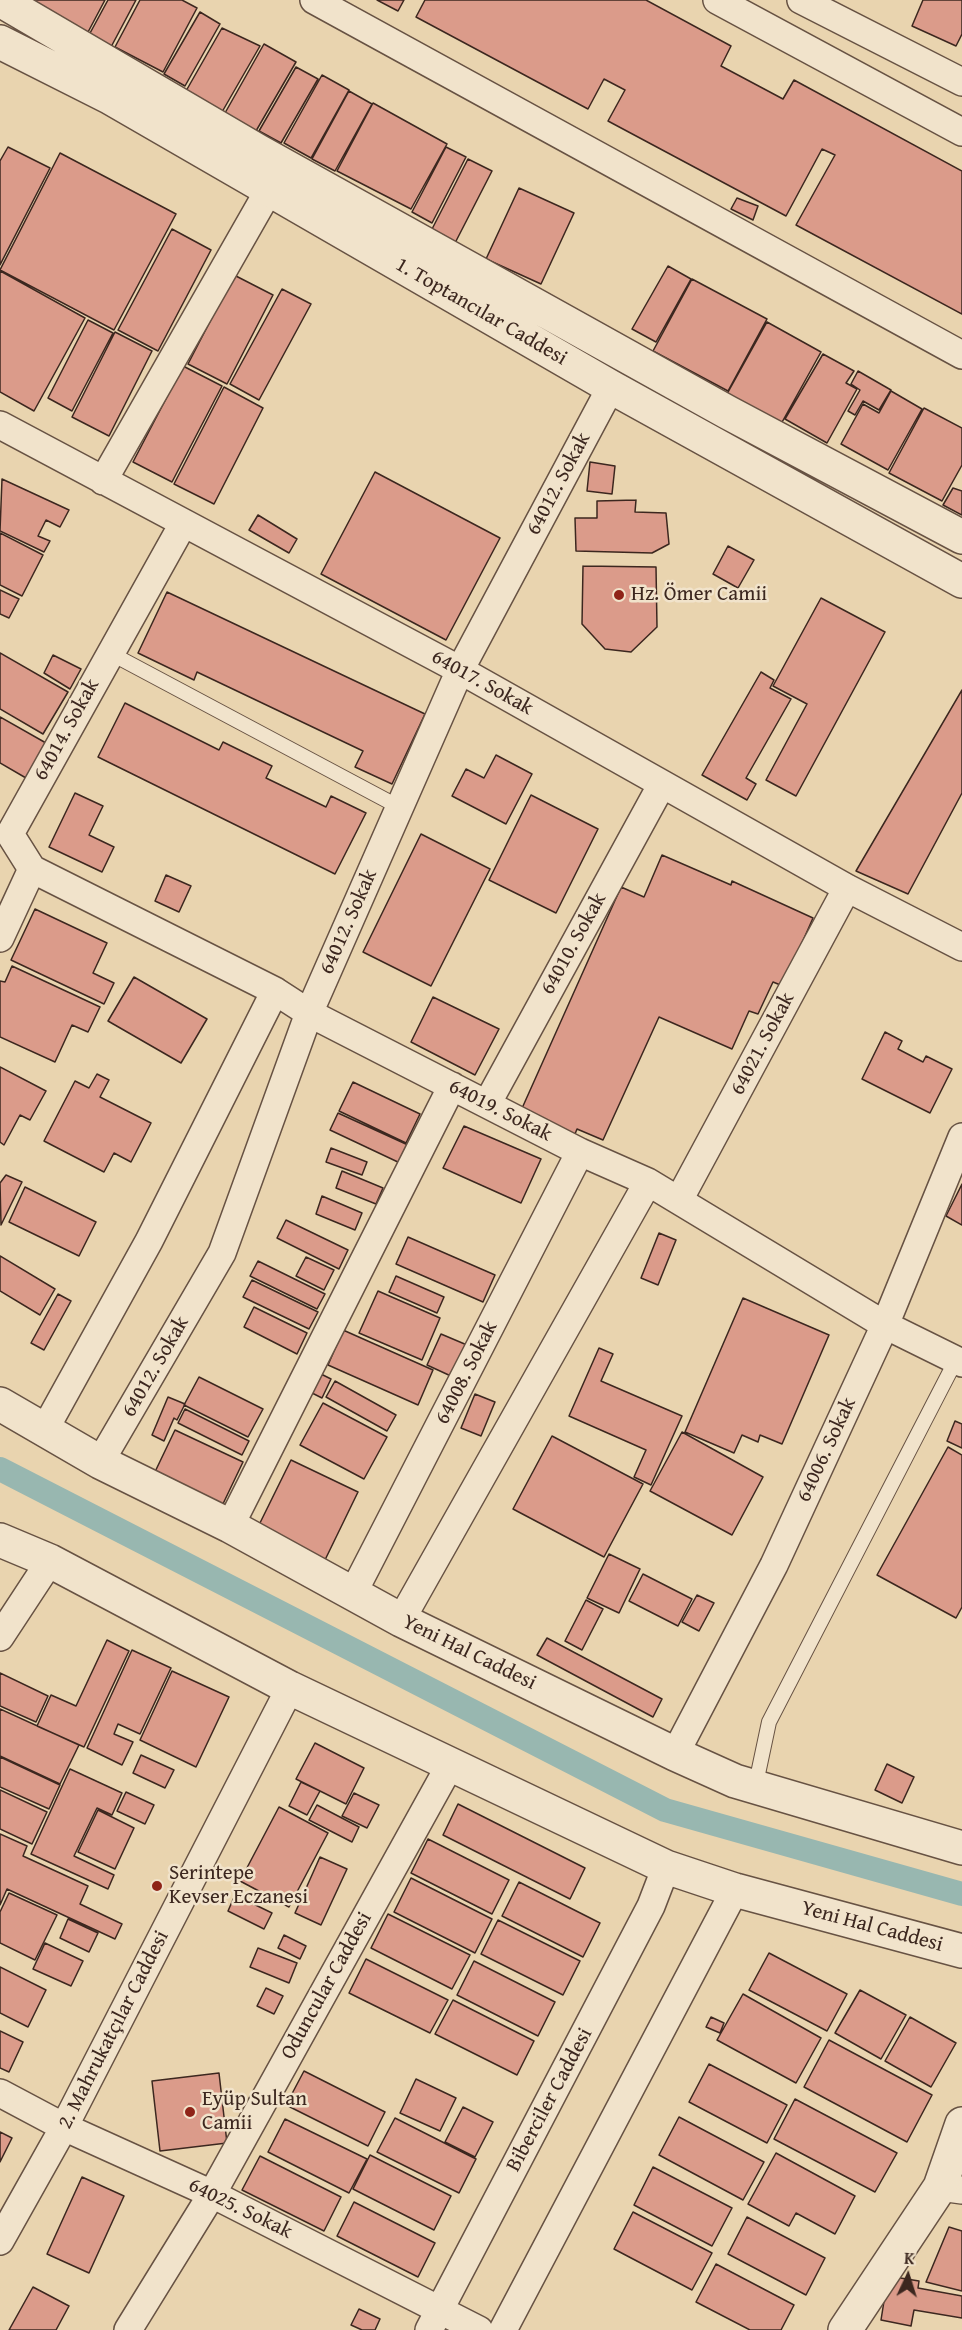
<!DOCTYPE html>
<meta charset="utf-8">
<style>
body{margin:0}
#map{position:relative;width:962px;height:2330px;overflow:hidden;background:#e9d4af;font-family:"Gentium Book Plus",serif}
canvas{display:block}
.north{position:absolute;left:878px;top:2246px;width:60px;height:60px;-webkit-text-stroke:4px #f1e3cb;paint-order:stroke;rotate:4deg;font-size:16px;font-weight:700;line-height:24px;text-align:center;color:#3c271f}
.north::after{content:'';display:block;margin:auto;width:21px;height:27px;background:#3c271f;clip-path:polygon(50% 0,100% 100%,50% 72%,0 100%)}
</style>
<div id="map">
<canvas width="962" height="2330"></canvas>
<div class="north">K</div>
</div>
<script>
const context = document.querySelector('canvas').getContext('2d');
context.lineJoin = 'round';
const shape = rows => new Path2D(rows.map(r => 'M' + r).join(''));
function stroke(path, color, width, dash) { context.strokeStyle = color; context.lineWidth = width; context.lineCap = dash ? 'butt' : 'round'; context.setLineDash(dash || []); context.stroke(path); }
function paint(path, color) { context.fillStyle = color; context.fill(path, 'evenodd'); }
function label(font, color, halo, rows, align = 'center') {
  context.font = font + ' "Gentium Book Plus",serif'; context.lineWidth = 5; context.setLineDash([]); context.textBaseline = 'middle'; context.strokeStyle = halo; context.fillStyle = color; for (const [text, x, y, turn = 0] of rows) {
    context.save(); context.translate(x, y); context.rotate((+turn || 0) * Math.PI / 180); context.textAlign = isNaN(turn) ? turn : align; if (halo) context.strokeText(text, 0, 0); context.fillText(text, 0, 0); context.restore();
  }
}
stroke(shape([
 [0,1469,665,1810,962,1894]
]), '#98b7b0', 24);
const building = shape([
 [23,0,105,0,87,34,23,0],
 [108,0,136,0,111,47,89,35,108,0],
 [140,0,182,0,197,8,163,72,115,47,140,0],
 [377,0,404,0,398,11,377,0],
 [425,0,646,0,731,46,721,66,783,99,794,80,962,171,962,314,796,225,835,155,822,149,786,216,608,121,625,90,604,79,588,109,416,17,425,0],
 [923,0,962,0,962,34,956,46,912,26,923,0],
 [200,12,220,24,185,86,164,74,200,12],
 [222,28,260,46,222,112,186,91,222,28],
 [264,44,296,62,256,131,225,113,264,44],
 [296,67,318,79,281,143,259,131,296,67],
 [322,75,349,90,311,158,284,143,322,75],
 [349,91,372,104,335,171,312,159,349,91],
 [373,103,447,144,411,209,337,171,373,103],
 [8,147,50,168,0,265,0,161,8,147],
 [446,147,466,157,432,223,412,212,446,147],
 [60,153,176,214,114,330,0,270,60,153],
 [468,159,492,171,454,245,430,233,468,159],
 [519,188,574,213,541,284,486,259,519,188],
 [737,198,758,206,753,220,731,209,737,198],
 [172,229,211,250,158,351,118,330,172,229],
 [668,266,691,279,656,342,632,329,668,266],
 [0,271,85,318,34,411,0,392,0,271],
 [234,275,273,295,227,384,188,364,234,275],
 [692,279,767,319,728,391,653,351,692,279],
 [282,289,311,304,259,400,230,384,282,289],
 [88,320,113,333,72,411,48,398,88,320],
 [767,322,821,352,781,424,727,394,767,322],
 [115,332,152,351,109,436,72,417,115,332],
 [823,354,854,371,846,383,857,389,827,443,785,419,823,354],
 [183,366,222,386,172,482,133,462,183,366],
 [858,371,891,390,879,410,863,401,855,415,848,411,860,390,851,384,858,371],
 [224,387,263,408,214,504,174,484,224,387],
 [891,391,922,409,888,470,841,444,863,404,879,413,891,391],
 [924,408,962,428,962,465,942,501,889,473,924,408],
 [590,462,615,466,612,494,587,491,590,462],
 [375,472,500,538,446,640,321,574,375,472],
 [2,479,69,510,60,527,46,520,38,536,50,541,44,552,0,531,2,479],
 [953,488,962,491,962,515,943,505,953,488],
 [636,500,635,512,666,513,669,544,652,553,576,551,575,518,597,518,597,501,636,500],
 [258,515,297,539,289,553,249,530,258,515],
 [0,533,43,555,22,596,0,585,0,533],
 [728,546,754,560,738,588,713,574,728,546],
 [583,566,656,567,657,627,631,652,605,649,582,624,583,566],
 [0,590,19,599,9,618,0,614,0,590],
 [167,592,425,714,392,784,355,767,363,751,197,672,194,680,138,653,167,592],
 [821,598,885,632,796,796,766,780,807,704,773,686,821,598],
 [0,653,68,692,43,734,0,709,0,653],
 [53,655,81,669,70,689,44,673,53,655],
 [761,672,774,680,770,688,791,699,746,778,756,784,747,800,702,775,761,672],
 [962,690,962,793,908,894,856,871,962,690],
 [125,703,219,750,223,742,272,766,266,778,326,807,331,796,366,813,335,874,98,757,125,703],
 [0,717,46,743,26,778,0,763,0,717],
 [496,755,532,774,506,824,452,796,466,769,484,778,496,755],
 [75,793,103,806,89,835,114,847,102,872,49,847,75,793],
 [531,795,598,829,556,913,489,880,531,795],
 [421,834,490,869,431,986,363,952,421,834],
 [662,855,731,885,732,881,813,918,783,986,773,982,758,1014,749,1011,732,1049,659,1017,603,1140,577,1129,573,1139,519,1115,621,887,644,897,662,855],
 [166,875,191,886,179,912,155,901,166,875],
 [35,909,107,943,93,973,114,983,104,1004,11,960,35,909],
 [12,966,100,1007,88,1032,72,1025,55,1062,0,1037,0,981,5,982,12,966],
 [134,977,207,1019,181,1063,108,1021,134,977],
 [433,997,499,1029,475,1075,411,1042,433,997],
 [885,1032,902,1041,898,1049,923,1062,926,1056,952,1069,930,1113,862,1079,885,1032],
 [0,1067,46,1091,30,1120,20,1115,4,1145,0,1142,0,1067],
 [97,1074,109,1080,100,1097,151,1123,131,1162,114,1153,104,1172,44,1141,75,1081,89,1088,97,1074],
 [353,1082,420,1114,406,1143,339,1111,353,1082],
 [338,1113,408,1145,400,1163,330,1130,338,1113],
 [464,1126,541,1159,521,1203,443,1168,464,1126],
 [331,1148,367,1162,362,1175,326,1162,331,1148],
 [342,1171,383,1188,376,1204,336,1188,342,1171],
 [6,1175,22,1182,1,1225,0,1183,6,1175],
 [962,1184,962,1225,946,1216,962,1184],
 [25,1187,96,1222,79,1256,9,1222,25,1187],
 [322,1196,362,1213,355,1230,316,1214,322,1196],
 [286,1220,348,1250,339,1269,277,1238,286,1220],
 [659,1233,676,1240,658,1285,641,1278,659,1233],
 [408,1237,495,1275,483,1302,396,1264,408,1237],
 [0,1256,55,1289,40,1315,0,1291,0,1256],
 [306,1257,334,1270,324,1290,296,1276,306,1257],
 [258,1261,325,1294,317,1309,250,1276,258,1261],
 [396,1276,444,1297,437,1313,389,1292,396,1276],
 [252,1280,318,1312,309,1329,243,1297,252,1280],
 [378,1291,440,1318,422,1360,359,1333,378,1291],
 [58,1294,71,1301,44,1350,31,1343,58,1294],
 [743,1298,829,1335,782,1444,760,1435,758,1442,742,1435,734,1453,685,1432,743,1298],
 [254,1307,307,1333,297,1354,244,1327,254,1307],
 [343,1330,433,1370,418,1405,328,1365,343,1330],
 [441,1334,467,1345,453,1377,427,1365,441,1334],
 [599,1348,613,1354,601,1381,682,1416,651,1485,634,1477,646,1450,569,1416,599,1348],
 [321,1374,331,1379,322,1398,312,1393,321,1374],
 [199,1377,263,1409,248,1437,184,1405,199,1377],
 [335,1381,396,1415,387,1431,326,1397,335,1381],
 [475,1394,495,1402,481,1436,461,1428,475,1394],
 [168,1397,185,1404,177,1420,174,1418,164,1441,152,1435,168,1397],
 [323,1403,387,1437,364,1479,300,1445,323,1403],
 [185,1409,249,1441,242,1455,178,1423,185,1409],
 [955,1421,962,1424,962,1448,947,1441,955,1421],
 [175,1430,243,1462,221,1508,153,1476,175,1430],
 [682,1432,763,1477,732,1535,650,1491,682,1432],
 [552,1436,643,1484,604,1557,513,1509,552,1436],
 [948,1447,962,1455,962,1607,956,1618,877,1575,948,1447],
 [291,1460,358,1492,324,1562,257,1529,291,1460],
 [609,1554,640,1569,619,1613,587,1598,609,1554],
 [643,1574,692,1599,678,1626,629,1601,643,1574],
 [697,1595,714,1603,699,1631,682,1622,697,1595],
 [586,1600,603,1609,582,1650,565,1641,586,1600],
 [547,1638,662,1699,653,1717,537,1655,547,1638],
 [107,1640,129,1651,84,1747,37,1726,51,1695,76,1706,107,1640],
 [132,1650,171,1668,140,1734,118,1724,114,1734,133,1742,122,1765,87,1748,132,1650],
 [172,1671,229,1697,196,1767,140,1740,172,1671],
 [0,1673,48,1696,36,1722,0,1706,0,1673],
 [0,1709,79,1745,60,1784,0,1756,0,1709],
 [315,1743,364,1768,346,1804,296,1779,315,1743],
 [141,1755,174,1770,165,1788,133,1773,141,1755],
 [0,1757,60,1785,49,1809,0,1787,0,1757],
 [887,1764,914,1777,902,1803,875,1790,887,1764],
 [70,1769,122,1793,112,1815,97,1808,74,1856,114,1875,108,1889,31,1854,70,1769],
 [301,1782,320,1791,307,1815,289,1806,301,1782],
 [0,1790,47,1812,32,1844,0,1829,0,1790],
 [126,1792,154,1805,145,1824,117,1811,126,1792],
 [354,1793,379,1805,367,1828,342,1816,354,1793],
 [458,1804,585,1868,570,1899,443,1835,458,1804],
 [317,1805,359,1827,352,1842,309,1820,317,1805],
 [279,1807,328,1833,289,1907,240,1881,279,1807],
 [98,1810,134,1828,115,1869,78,1852,98,1810],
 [0,1834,27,1846,23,1856,88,1886,80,1904,122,1924,115,1939,7,1889,0,1905,0,1834],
 [428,1839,509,1880,492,1914,411,1873,428,1839],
 [320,1857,347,1869,321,1925,295,1913,320,1857],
 [411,1878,492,1919,475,1953,394,1912,411,1878],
 [519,1882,600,1923,583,1957,502,1916,519,1882],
 [9,1893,57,1915,35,1960,0,1943,0,1912,9,1893],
 [235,1895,272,1913,264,1929,228,1911,235,1895],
 [388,1914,470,1955,452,1989,371,1948,388,1914],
 [68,1919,98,1933,89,1952,60,1938,68,1919],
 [498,1920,580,1961,563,1995,481,1954,498,1920],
 [284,1935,306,1946,300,1959,278,1948,284,1935],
 [45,1943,83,1961,71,1986,33,1969,45,1943],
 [258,1948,297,1963,289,1983,250,1967,258,1948],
 [769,1953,847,1994,827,2031,749,1990,769,1953],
 [366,1959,448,2000,430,2033,349,1993,366,1959],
 [474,1961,555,2002,538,2036,457,1995,474,1961],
 [0,1967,46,1990,28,2027,0,2013,0,1967],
 [266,1988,283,1996,274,2014,257,2006,266,1988],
 [860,1990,906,2015,881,2059,835,2033,860,1990],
 [743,1994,821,2038,796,2083,717,2040,743,1994],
 [453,2000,534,2041,517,2075,435,2034,453,2000],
 [711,2017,724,2023,720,2033,706,2027,711,2017],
 [910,2017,956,2043,931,2087,885,2061,910,2017],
 [0,2031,23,2042,9,2072,0,2068,0,2031],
 [829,2040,932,2095,907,2142,804,2087,829,2040],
 [709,2064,787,2105,767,2143,689,2102,709,2064],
 [304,2071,385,2112,368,2146,286,2105,304,2071],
 [219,2073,227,2143,160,2151,152,2081,219,2073],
 [416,2079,456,2098,440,2131,400,2113,416,2079],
 [795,2099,897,2153,875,2192,774,2139,795,2099],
 [463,2107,493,2122,475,2157,445,2142,463,2107],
 [679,2117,764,2162,743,2200,659,2155,679,2117],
 [395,2118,476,2159,459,2193,377,2152,395,2118],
 [285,2119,367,2159,349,2193,268,2152,285,2119],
 [0,2132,12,2138,0,2162,0,2132],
 [776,2153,855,2196,835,2234,796,2213,789,2226,748,2204,776,2153],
 [370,2155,451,2196,434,2230,353,2189,370,2155],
 [260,2156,341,2197,324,2231,242,2190,260,2156],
 [653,2167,732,2208,712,2246,634,2205,653,2167],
 [82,2177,124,2196,89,2273,47,2254,82,2177],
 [354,2202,435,2243,418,2277,337,2236,354,2202],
 [633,2212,712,2253,692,2290,614,2249,633,2212],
 [747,2217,825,2258,806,2295,728,2254,747,2217],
 [949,2227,962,2231,962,2291,926,2282,949,2227],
 [716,2264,794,2305,781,2330,750,2330,696,2302,716,2264],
 [888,2276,919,2281,918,2288,962,2296,962,2318,914,2310,911,2326,881,2320,888,2276],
 [33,2287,69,2306,56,2330,9,2330,33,2287],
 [359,2309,380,2319,375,2330,362,2330,351,2325,359,2309]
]);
paint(building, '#db9b8a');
stroke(building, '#3c271f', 1.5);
const service = shape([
 [110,653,399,807],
 [755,1788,769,1722,956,1360]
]);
const minor = shape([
 [314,0,962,355],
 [717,0,962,132],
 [801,0,962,82],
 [0,425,460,670,847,888,962,947],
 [103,481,269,190],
 [32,869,275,991,309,1013,580,1152,648,1182,885,1325,962,1363],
 [0,938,32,869,10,834,183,524],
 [487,1104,662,784],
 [679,1200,847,888],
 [45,1429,149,1241,275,991],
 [100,1462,222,1253,309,1013,460,670,611,387],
 [230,1526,452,1086],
 [353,1593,580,1152],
 [401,1620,648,1182],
 [0,1637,50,1561],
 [675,1754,774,1565,885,1325,962,1137],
 [0,2093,64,2127,212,2194,479,2330],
 [940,2187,962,2190],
 [0,2241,64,2127,290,1688],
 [128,2330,212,2194,450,1765],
 [429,2330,651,1906,666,1867],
 [503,2330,735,1890]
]);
const tertiary = shape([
 [0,0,258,151,727,412,962,537],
 [0,42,109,97,611,387,962,581],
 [0,1404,100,1462,230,1526,401,1620,675,1754,735,1781,962,1848],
 [0,1540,50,1561,290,1688,666,1867,735,1890,962,1951],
 [845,2330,940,2187,962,2124]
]);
stroke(service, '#675243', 16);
stroke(minor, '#675243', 30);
stroke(tertiary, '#675243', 36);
stroke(service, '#f1e3cb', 14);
stroke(minor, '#f1e3cb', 27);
stroke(tertiary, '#f1e3cb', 33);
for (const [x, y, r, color] of [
 [619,595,6,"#8f2418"],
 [157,1886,6,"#8f2418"],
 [190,2112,6,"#8f2418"]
]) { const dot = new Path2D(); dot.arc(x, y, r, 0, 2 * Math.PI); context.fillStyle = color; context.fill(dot); stroke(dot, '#f1e3cb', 2); }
label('21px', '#3c271f', '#f1e3cb', [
 ["1. Toptancılar Caddesi",481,312,30],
 ["64012. Sokak",559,484,-62],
 ["64017. Sokak",482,683,29],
 ["64014. Sokak",67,730,-61],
 ["64012. Sokak",349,922,-66],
 ["64010. Sokak",574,944,-61],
 ["64021. Sokak",763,1044,-62],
 ["64019. Sokak",500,1111,27],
 ["64012. Sokak",156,1367,-60],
 ["64008. Sokak",467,1373,-63],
 ["64006. Sokak",827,1450,-65],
 ["Yeni Hal Caddesi",469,1653,26],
 ["Yeni Hal Caddesi",872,1927,15],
 ["Oduncular Caddesi",327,1986,-61],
 ["2. Mahrukatçılar Caddesi",114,2030,-63],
 ["Biberciler Caddesi",550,2100,-62],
 ["64025. Sokak",240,2209,26]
]);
label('21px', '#3c271f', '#f1e3cb', [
 ["Hz. Ömer Camii",631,595],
 ["Serintepe",169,1874],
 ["Kevser Eczanesi",169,1898],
 ["Eyüp Sultan",202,2100],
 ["Camii",202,2124]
], 'left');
</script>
